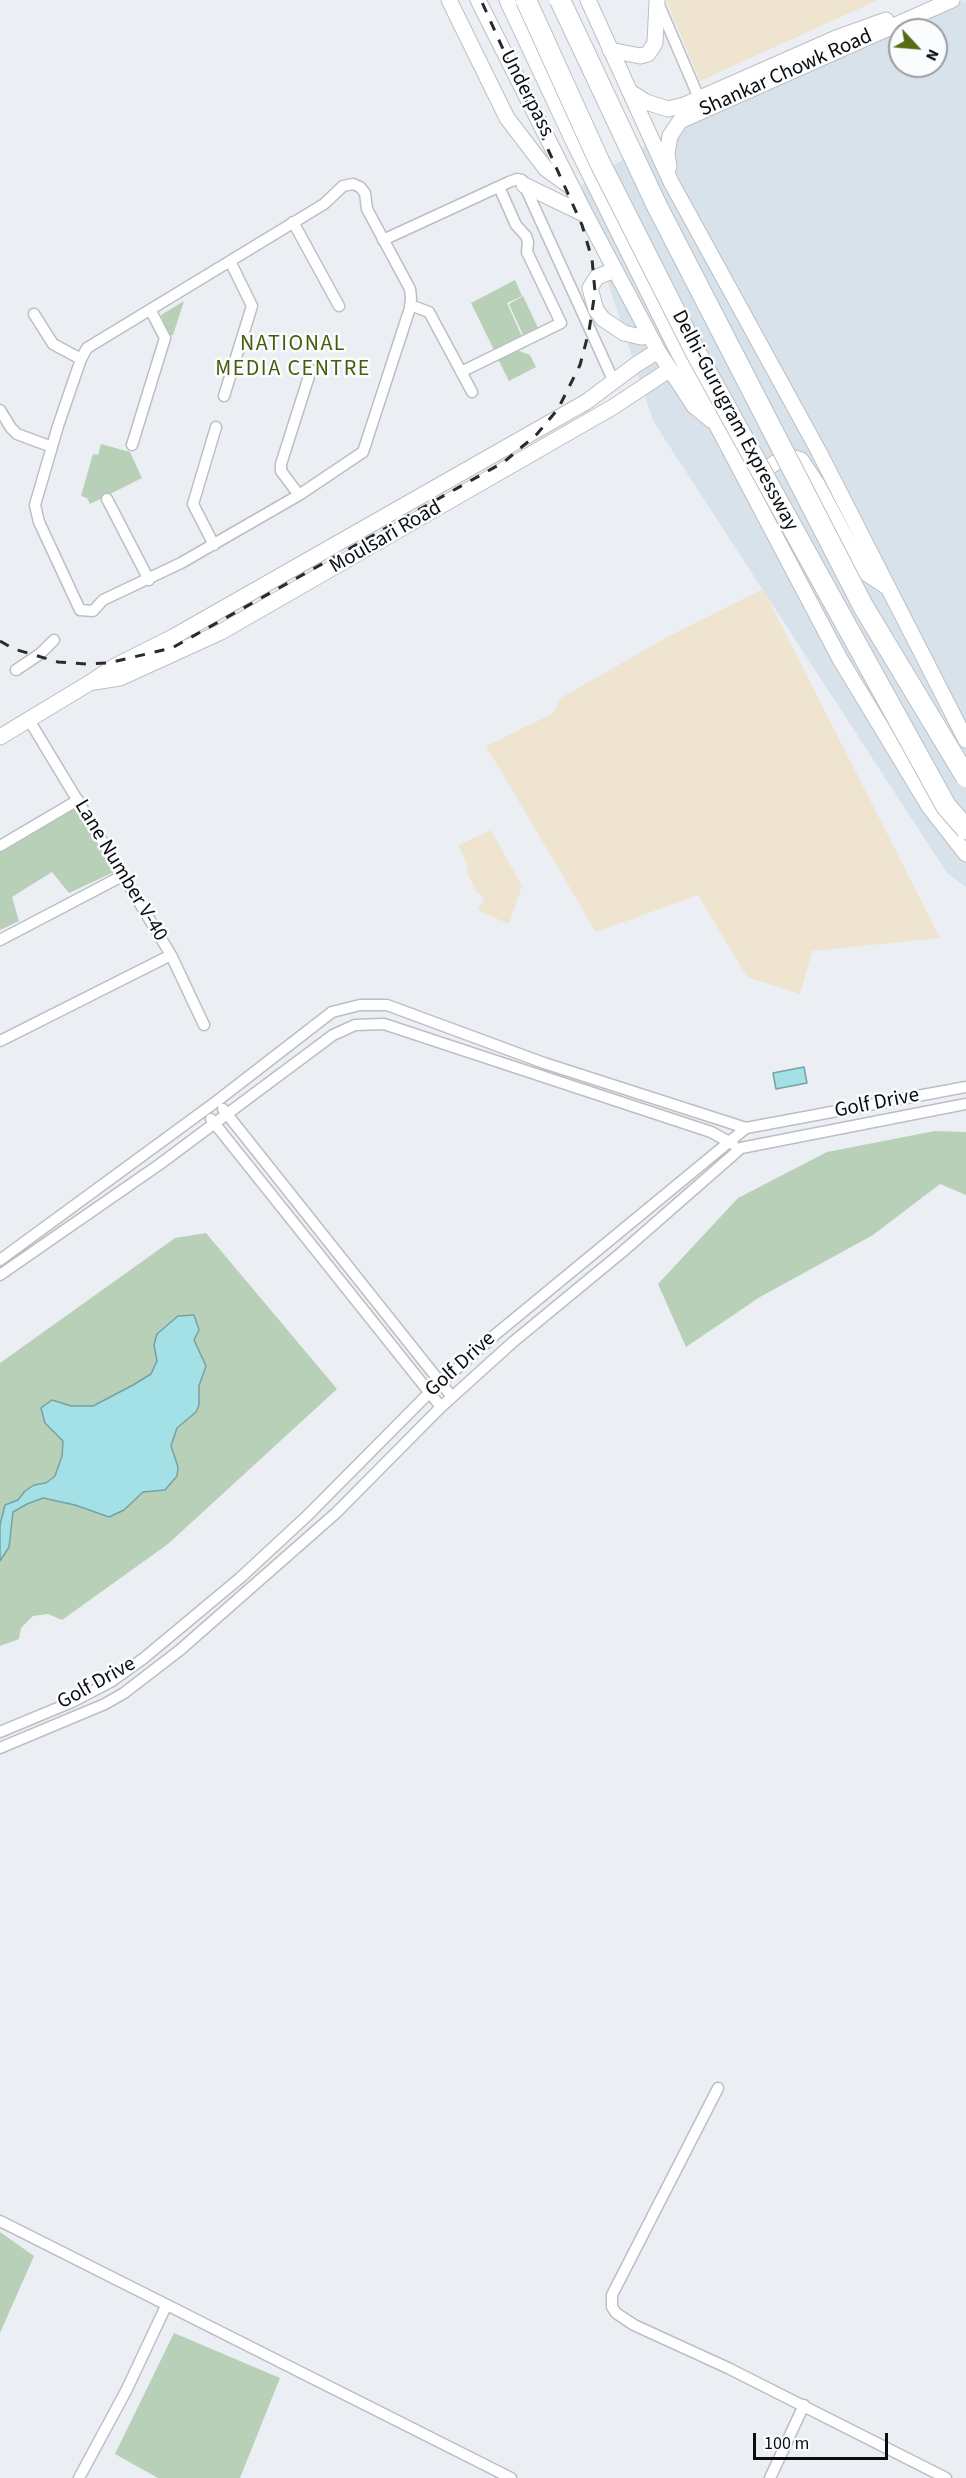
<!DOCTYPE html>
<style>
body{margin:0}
#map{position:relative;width:966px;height:2478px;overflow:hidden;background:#ebeff4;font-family:"Source Sans 3",sans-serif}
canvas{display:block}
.north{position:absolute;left:888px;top:18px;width:60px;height:60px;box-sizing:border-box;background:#fafcfe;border:2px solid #9b9c9e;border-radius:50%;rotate:116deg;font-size:16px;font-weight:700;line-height:24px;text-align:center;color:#0c0d0e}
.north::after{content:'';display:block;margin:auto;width:21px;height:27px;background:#596a15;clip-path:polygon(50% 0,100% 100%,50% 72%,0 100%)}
.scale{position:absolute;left:753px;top:2433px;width:135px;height:27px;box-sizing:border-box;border:3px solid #0c0d0e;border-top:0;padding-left:8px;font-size:18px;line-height:21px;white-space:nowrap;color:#0c0d0e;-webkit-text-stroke:4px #fafcfe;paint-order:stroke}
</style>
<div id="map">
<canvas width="966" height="2478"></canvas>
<div class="north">N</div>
<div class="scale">100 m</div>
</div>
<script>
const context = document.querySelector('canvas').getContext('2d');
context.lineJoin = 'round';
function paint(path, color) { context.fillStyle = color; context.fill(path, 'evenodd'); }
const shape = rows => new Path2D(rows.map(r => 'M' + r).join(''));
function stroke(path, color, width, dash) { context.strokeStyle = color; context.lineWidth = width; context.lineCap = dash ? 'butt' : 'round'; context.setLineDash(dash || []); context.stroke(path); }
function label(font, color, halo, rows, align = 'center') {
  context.font = font + ' "Source Sans 3",sans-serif'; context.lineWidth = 5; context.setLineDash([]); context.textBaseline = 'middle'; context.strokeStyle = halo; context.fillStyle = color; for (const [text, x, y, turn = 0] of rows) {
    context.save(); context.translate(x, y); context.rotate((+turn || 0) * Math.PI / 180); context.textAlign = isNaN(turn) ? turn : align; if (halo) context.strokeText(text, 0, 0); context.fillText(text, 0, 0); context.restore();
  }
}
paint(shape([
 [666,0,878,0,700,81],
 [763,589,940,938,812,951,800,994,747,977,698,895,596,932,486,746,552,714,561,698,667,637],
 [491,830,522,886,509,924,477,910,484,900,480,893,477,894,466,870,469,868,458,845]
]), '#eee4cf');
paint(shape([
 [966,0,966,887,947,873,653,421,586,215,582,185,653,141],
 [900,30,936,30,936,66,900,66]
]), '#d8e2eb');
paint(shape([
 [515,280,522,296,507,303,523,339,495,352,471,303],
 [523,296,539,330,524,337,509,304],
 [184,301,173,335,169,335,161,315],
 [514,349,530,355,536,367,509,381,497,357],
 [101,444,130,452,142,478,90,504,87,498,81,496,93,454,98,455],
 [77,807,114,872,69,893,52,872,12,897,19,921,0,930,0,850],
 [935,1131,966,1132,966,1195,940,1184,873,1235,760,1297,686,1347,658,1284,738,1198,827,1152],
 [206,1233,337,1389,168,1544,62,1620,48,1614,33,1616,21,1628,19,1639,0,1646,0,1363,175,1238],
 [0,2232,34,2256,0,2333],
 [174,2333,280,2378,240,2478,158,2478,115,2454]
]), '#b8cfb8');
const water = shape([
 [804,1067,807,1083,776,1089,773,1073,804,1067],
 [194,1315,199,1330,194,1340,206,1366,199,1386,199,1405,196,1412,177,1428,171,1446,178,1467,177,1476,165,1490,143,1492,124,1510,109,1517,75,1505,43,1498,27,1504,13,1512,9,1547,0,1561,0,1525,5,1505,18,1500,25,1491,34,1485,46,1483,55,1476,62,1456,63,1441,45,1423,41,1408,52,1400,71,1406,93,1406,133,1385,151,1374,157,1361,154,1345,157,1334,178,1316,194,1315]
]);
paint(water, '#a3e1e6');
stroke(water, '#76a1a5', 1.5);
const street = shape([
 [659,5,699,98],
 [353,184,360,187,365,193,367,209,410,289,411,298,410,308,363,452,299,495,181,563,103,600,93,611,80,610,39,522,35,505,58,426,81,359,87,348,324,204,343,186,353,184],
 [293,222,339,306],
 [383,240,509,182,517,179,522,180,614,382],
 [410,305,429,312,472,392],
 [34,314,53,344,81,359],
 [461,372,561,323,527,252,528,242,526,236,516,225,499,187],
 [224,396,252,306,230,261],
 [0,410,11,428,17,434,52,447],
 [132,445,165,338,151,311],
 [299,495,281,471,281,464,311,370],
 [107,499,149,580],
 [214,545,193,504,216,427],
 [16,670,40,654,54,640],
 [29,720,171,955,204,1025],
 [0,846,78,800],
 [0,940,124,875],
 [0,1041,171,955],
 [223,1109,452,1397],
 [211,1119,441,1407],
 [0,1260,217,1101,332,1012,360,1005,387,1005,544,1063,746,1128],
 [0,1275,160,1164,333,1035,355,1025,384,1024,711,1132,733,1144],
 [0,1732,72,1702,112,1681,144,1658,240,1578,307,1516,429,1393,496,1334,746,1128,966,1087],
 [0,1748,105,1704,124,1693,180,1650,336,1513,441,1407,513,1342,621,1253,741,1148,966,1104],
 [718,2088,612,2295,612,2307,616,2313,634,2325,728,2368,946,2478],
 [0,2221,511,2478],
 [79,2478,126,2391,166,2306],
 [770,2478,804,2405]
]);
const secondary = shape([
 [449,0,507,118,546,169,571,187],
 [478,0,586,215,658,351,694,406,711,420],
 [507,0,575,145,674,344,840,659,930,808,966,854],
 [588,0,671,182,818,450,966,740],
 [610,50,640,56,648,54,655,43,657,1],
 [632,93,646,102,668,109,684,105,836,38,886,20],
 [669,167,667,154,670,136,680,121,952,0],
 [524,185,586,215],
 [615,270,597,277,590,288,596,310,603,319,624,333,641,337,650,336],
 [758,481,763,471,775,463,791,457,801,460,817,484,864,572,887,587],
 [94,682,120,678,221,632,613,407,669,370],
 [0,737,91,682,115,666,173,637,586,402,637,364,658,351]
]);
stroke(street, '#bbbfc4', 13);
stroke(secondary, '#bbbfc4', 17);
stroke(street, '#fff', 10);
stroke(secondary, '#fff', 15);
stroke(shape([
 [0,641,14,649,58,662,87,664,108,663,172,648,504,462,537,434,558,409,580,365,589,331,595,292,592,259,582,225,481,0]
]), '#2a2b2c', 3, [10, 10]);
const highwayBridge = shape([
 [526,0,599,161,696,353,946,806,966,829],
 [560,0,657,206,863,606,966,777]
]);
stroke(highwayBridge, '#bbbfc4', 22, []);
stroke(highwayBridge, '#fff', 20);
label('21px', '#0c0d0e', '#fafcfe', [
 ["Shankar Chowk Road",786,74,-24],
 ["Underpass",526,94,63],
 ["Delhi-Gurugram Expressway",734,421,62],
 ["Moulsari Road",386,538,-30],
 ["Lane Number V-40",120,871,59],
 ["Golf Drive",877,1104,-11],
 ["Golf Drive",461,1365,-42],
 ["Golf Drive",97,1684,-29]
]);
context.letterSpacing = '1.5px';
label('22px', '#4b5a0b', '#fafcfe', [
 ["NATIONAL",293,345],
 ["MEDIA CENTRE",293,370]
]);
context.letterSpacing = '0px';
</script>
